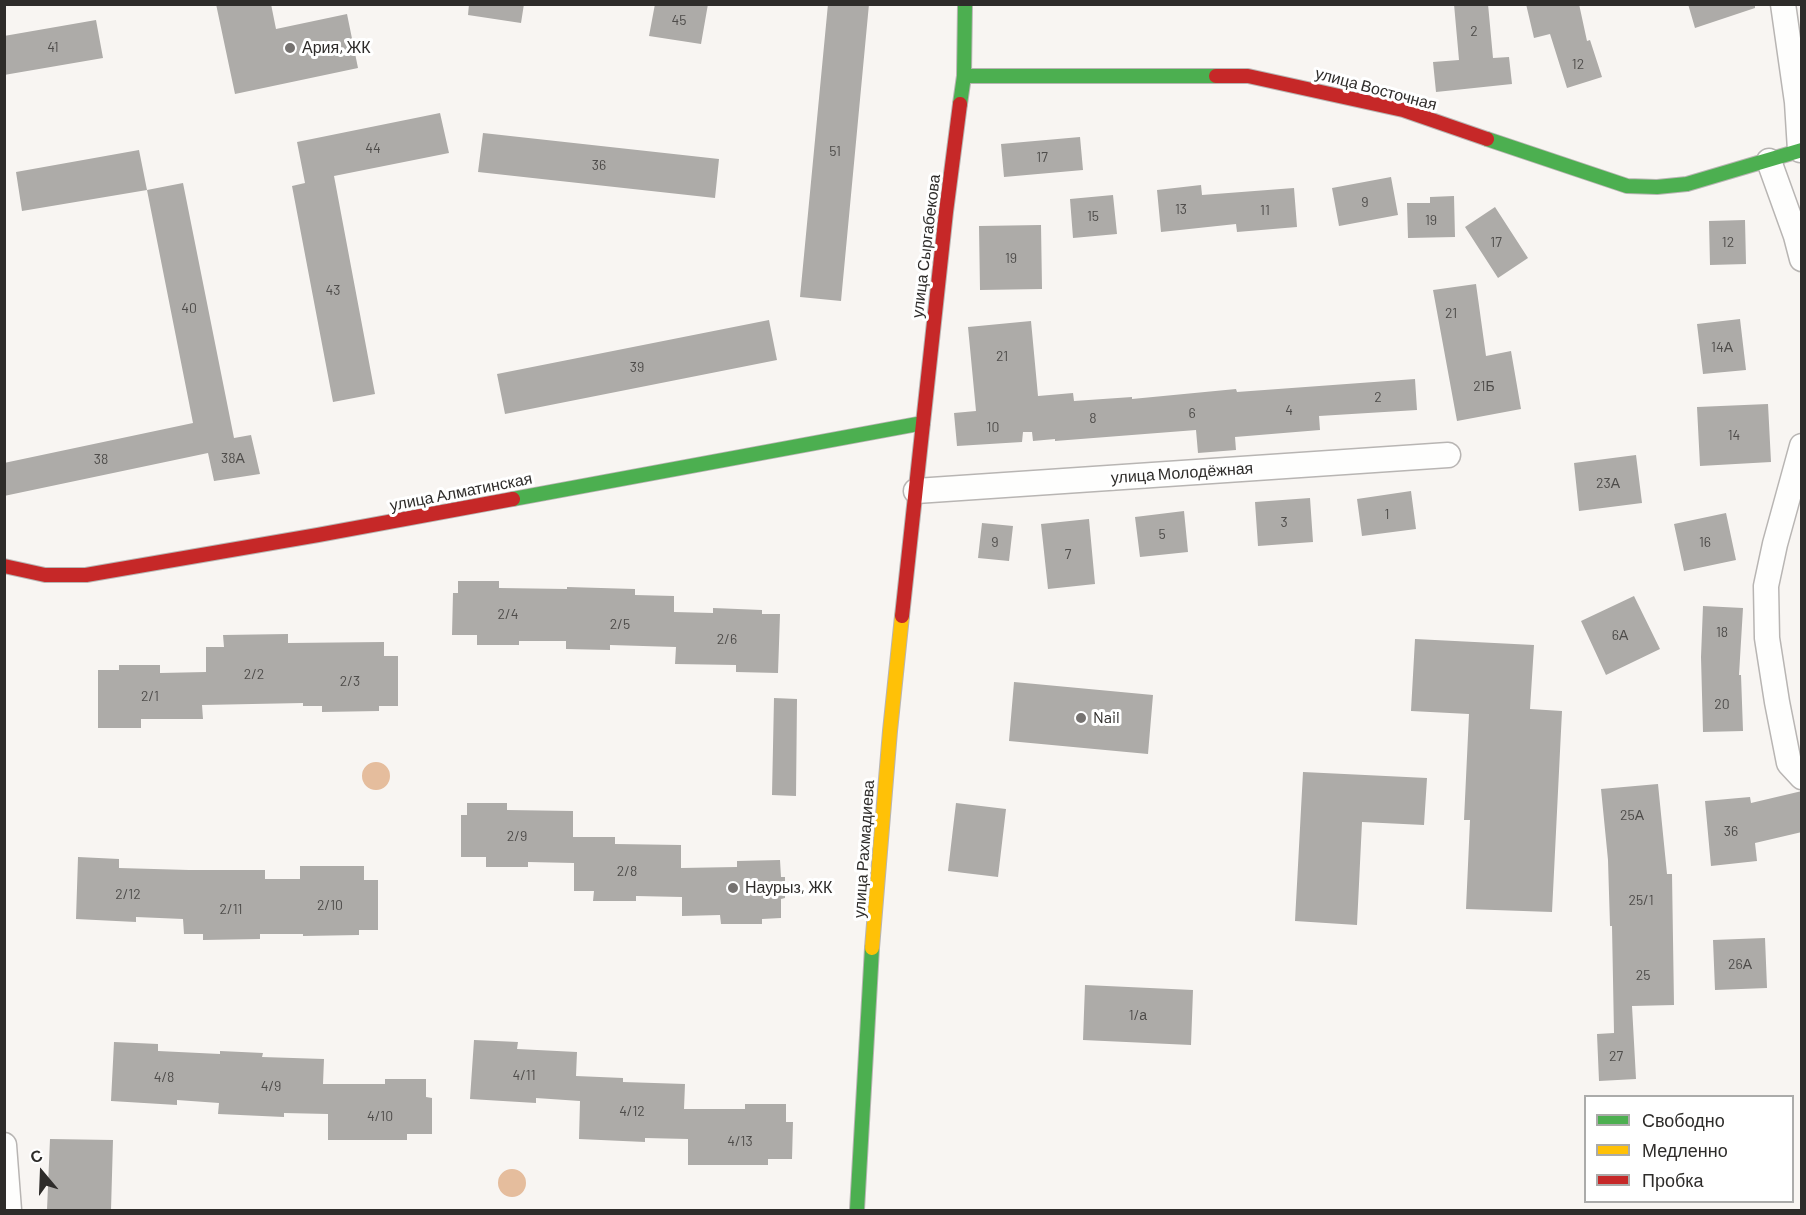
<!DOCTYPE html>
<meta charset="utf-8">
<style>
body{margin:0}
#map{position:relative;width:1806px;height:1215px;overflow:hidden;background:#f8f5f2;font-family:Barlow,sans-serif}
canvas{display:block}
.frame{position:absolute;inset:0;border:6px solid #2e2c2a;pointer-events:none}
.legend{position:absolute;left:1584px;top:1095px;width:210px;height:108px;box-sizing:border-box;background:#fff;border:2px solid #ababaa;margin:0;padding:8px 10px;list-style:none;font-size:18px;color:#2e2c2a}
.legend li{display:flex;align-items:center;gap:12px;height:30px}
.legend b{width:30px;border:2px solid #ababaa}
.north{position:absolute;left:12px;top:1143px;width:60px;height:60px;-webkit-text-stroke:4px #fff;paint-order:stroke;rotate:341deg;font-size:16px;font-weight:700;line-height:24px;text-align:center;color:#2e2c2a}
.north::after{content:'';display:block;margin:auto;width:21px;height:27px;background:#2e2c2a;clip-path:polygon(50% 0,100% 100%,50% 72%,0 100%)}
</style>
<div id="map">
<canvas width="1806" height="1215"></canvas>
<div class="frame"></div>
<ul class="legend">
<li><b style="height:8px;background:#4caf50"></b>Свободно</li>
<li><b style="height:8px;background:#ffc107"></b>Медленно</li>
<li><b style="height:8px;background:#c62828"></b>Пробка</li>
</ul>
<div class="north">С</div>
</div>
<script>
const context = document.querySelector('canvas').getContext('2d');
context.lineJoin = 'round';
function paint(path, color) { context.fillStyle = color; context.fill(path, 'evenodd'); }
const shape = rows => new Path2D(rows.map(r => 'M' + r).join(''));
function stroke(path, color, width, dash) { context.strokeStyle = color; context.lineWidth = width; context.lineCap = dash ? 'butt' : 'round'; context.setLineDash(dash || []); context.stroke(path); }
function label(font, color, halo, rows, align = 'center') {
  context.font = font + ' Barlow,sans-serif'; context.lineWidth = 6; context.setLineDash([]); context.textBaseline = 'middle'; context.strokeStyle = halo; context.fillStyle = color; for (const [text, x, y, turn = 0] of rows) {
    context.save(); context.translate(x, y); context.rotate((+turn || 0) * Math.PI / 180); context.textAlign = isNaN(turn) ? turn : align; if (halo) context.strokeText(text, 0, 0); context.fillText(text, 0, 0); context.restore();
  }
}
paint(shape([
 '362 776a14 14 0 1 1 28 0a14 14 0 1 1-28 0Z',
 '498 1183a14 14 0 1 1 28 0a14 14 0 1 1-28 0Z'
]), '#e5bd9d');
paint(shape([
 [216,4,271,4,276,29,347,14,358,68,235,94],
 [469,4,524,4,521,23,468,15],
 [655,4,708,4,701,44,649,36],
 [828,4,869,4,841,301,800,297],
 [1454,4,1488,4,1493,58,1509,57,1512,84,1436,92,1433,62,1459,60],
 [1526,4,1579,4,1587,41,1590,40,1602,77,1567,88,1550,34,1534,38],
 [1688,4,1755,4,1755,8,1695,28],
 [96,20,103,58,4,75,4,36],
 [440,113,449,153,334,176,375,394,333,402,292,186,305,183,297,142],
 [483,133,719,159,715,198,478,172],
 [1080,137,1083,170,1004,177,1001,144],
 [139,150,147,190,22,211,16,172],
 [1391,177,1398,215,1339,226,1332,188],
 [183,183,234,438,251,435,260,474,214,481,208,453,4,496,4,463,193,423,147,190],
 [1201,185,1202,195,1294,188,1297,227,1237,232,1236,224,1161,232,1157,190],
 [1113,195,1117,234,1073,238,1070,199],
 [1454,196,1455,237,1408,238,1407,203,1430,203,1430,197],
 [1495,207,1528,258,1498,278,1465,227],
 [1745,220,1746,264,1710,265,1709,221],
 [1041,225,1042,289,980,290,979,226],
 [1476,284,1486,356,1511,351,1521,409,1457,421,1433,290],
 [1740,319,1746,370,1703,374,1697,324],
 [769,320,777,360,505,414,497,374],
 [1031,321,1038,396,1073,393,1074,401,1132,397,1132,399,1236,389,1237,392,1415,379,1417,410,1319,416,1320,430,1235,437,1236,450,1198,453,1196,430,1055,441,1055,439,1033,441,1032,432,1023,432,1022,442,957,446,954,413,976,411,968,327],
 [1768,404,1771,462,1700,466,1697,407],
 [1636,455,1642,503,1579,511,1574,463],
 [1411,491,1416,529,1362,536,1357,499],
 [1310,498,1313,542,1258,546,1255,502],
 [1184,511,1188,552,1140,557,1135,517],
 [1726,513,1736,560,1684,571,1674,524],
 [1089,519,1095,584,1048,589,1041,524],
 [982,523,1013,526,1009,561,978,558],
 [458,581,499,581,499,588,567,589,567,587,635,589,635,595,674,596,674,612,713,613,713,608,762,610,762,614,780,614,778,673,736,672,736,665,675,664,676,647,610,645,610,650,566,649,566,641,519,641,519,645,477,645,477,635,452,635,453,593,458,593],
 [1634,596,1660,649,1606,675,1581,621],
 [1703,606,1743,608,1739,675,1741,675,1743,731,1703,732,1701,657],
 [288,634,288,643,384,642,384,656,398,656,398,706,379,706,379,711,322,712,322,706,303,706,303,703,202,705,203,719,141,719,141,728,98,728,98,670,119,670,119,665,160,665,160,673,206,672,206,647,224,647,223,635],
 [1415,639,1534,645,1530,709,1562,711,1552,912,1466,909,1470,820,1464,820,1469,714,1411,711],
 [1014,682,1153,695,1148,754,1009,741],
 [774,698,797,699,796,796,772,795],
 [1303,772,1427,778,1424,825,1362,822,1357,925,1295,921],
 [1658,784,1667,874,1672,874,1674,1005,1632,1006,1636,1079,1599,1081,1597,1034,1614,1033,1612,926,1610,926,1608,860,1601,789],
 [1802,791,1802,832,1755,843,1757,861,1711,866,1705,801,1750,797,1751,803],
 [467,803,507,803,507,810,573,811,573,837,615,837,615,844,681,845,681,868,737,867,737,861,780,860,781,877,785,877,785,898,781,899,781,918,762,919,762,924,721,924,720,915,682,916,682,897,636,896,636,901,593,901,594,891,574,891,574,863,528,862,528,867,486,867,486,857,461,857,461,815,467,815],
 [956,803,1006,809,998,877,948,871],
 [78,857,119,859,119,868,189,870,265,870,265,879,300,879,300,866,364,866,364,880,378,880,378,930,359,930,359,935,303,936,303,934,260,934,260,939,203,940,203,934,184,934,183,919,136,917,136,922,76,919],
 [1765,938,1767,988,1715,990,1713,940],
 [1085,985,1193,990,1191,1045,1083,1040],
 [474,1040,518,1042,517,1049,577,1052,576,1076,623,1078,623,1082,685,1084,684,1109,745,1109,745,1104,786,1104,786,1122,793,1122,792,1159,768,1159,768,1165,688,1165,688,1139,645,1138,645,1142,579,1139,580,1101,536,1098,536,1103,470,1099],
 [114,1042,158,1044,158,1051,220,1054,220,1051,263,1053,262,1057,324,1059,323,1084,385,1084,385,1079,426,1079,426,1097,432,1098,432,1134,407,1134,407,1140,328,1140,328,1114,284,1113,284,1117,218,1114,219,1103,177,1100,177,1105,111,1101],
 [50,1139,113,1140,111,1210,47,1210]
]), '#adaba8');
const street = shape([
 [1783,4,1797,102,1800,150],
 [1769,161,1796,236,1802,259],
 [1802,446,1775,544,1766,586,1767,638,1777,702,1789,763,1802,777],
 [916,491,1448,455],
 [4,1145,9,1210]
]);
const fast = shape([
 [964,76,1216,76],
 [960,104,964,76,965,4],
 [1487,139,1627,186,1657,187,1687,184,1802,150],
 [513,499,923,423],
 [857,1210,872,948]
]);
const slow = shape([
 [872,948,890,731,902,616]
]);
const jam = shape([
 [1216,76,1248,76,1403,110,1487,139],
 [4,566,45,575,86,575,318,535,513,499],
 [902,616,946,212,960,104]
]);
stroke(street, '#b8b5b3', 27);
stroke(fast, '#b8b5b3', 16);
stroke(slow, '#b8b5b3', 16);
stroke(jam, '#b8b5b3', 16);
stroke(street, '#fefefd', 24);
stroke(fast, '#4caf50', 14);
stroke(slow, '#ffc107', 14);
stroke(jam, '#c62828', 14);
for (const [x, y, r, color] of [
 [290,48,6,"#757270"],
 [1081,718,6,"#757270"],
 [733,888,6,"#757270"]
]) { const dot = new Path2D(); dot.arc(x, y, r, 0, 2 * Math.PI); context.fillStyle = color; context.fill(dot); stroke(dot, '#fff', 2); }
label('14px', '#4e4c4a', null, [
 ["45",679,20],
 ["2",1474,31],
 ["41",53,47],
 ["12",1578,64],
 ["44",373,148],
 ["51",835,151],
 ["17",1042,157],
 ["36",599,165],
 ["9",1365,202],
 ["13",1181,209],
 ["11",1265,210],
 ["15",1093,216],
 ["19",1431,220],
 ["17",1496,242],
 ["12",1728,242],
 ["19",1011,258],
 ["43",333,290],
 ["40",189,308],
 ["21",1451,313],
 ["14А",1722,347],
 ["21",1002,356],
 ["39",637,367],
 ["21Б",1484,386],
 ["2",1378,397],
 ["4",1289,410],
 ["6",1192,413],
 ["8",1093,418],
 ["10",993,427],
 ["14",1734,435],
 ["38А",233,458],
 ["38",101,459],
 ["23А",1608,483],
 ["1",1387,514],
 ["3",1284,522],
 ["5",1162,534],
 ["9",995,542],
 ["16",1705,542],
 ["7",1068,554],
 ["2/4",508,614],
 ["2/5",620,624],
 ["18",1722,632],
 ["6А",1620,635],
 ["2/6",727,639],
 ["2/2",254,674],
 ["2/3",350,681],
 ["2/1",150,696],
 ["20",1722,704],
 ["25А",1632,815],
 ["36",1731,831],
 ["2/9",517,836],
 ["2/8",627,871],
 ["2/12",128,894],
 ["25/1",1641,900],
 ["2/10",330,905],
 ["2/11",231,909],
 ["26А",1740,964],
 ["25",1643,975],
 ["1/а",1138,1015],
 ["27",1616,1056],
 ["4/11",524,1075],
 ["4/8",164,1077],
 ["4/9",271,1086],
 ["4/12",632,1111],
 ["4/10",380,1116],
 ["4/13",740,1141]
]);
label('16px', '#2e2c2a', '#fff', [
 ["Ария, ЖК",302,48],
 ["Nail",1093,718],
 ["Наурыз, ЖК",745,888]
], 'left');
label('16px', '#2e2c2a', '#fff', [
 ["улица Восточная",1376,89,15],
 ["улица Сыргабекова",926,246,-83],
 ["улица Молодёжная",1182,473,-4],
 ["улица Алматинская",461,492,-11],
 ["улица Рахмадиева",864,849,-86]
]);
</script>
